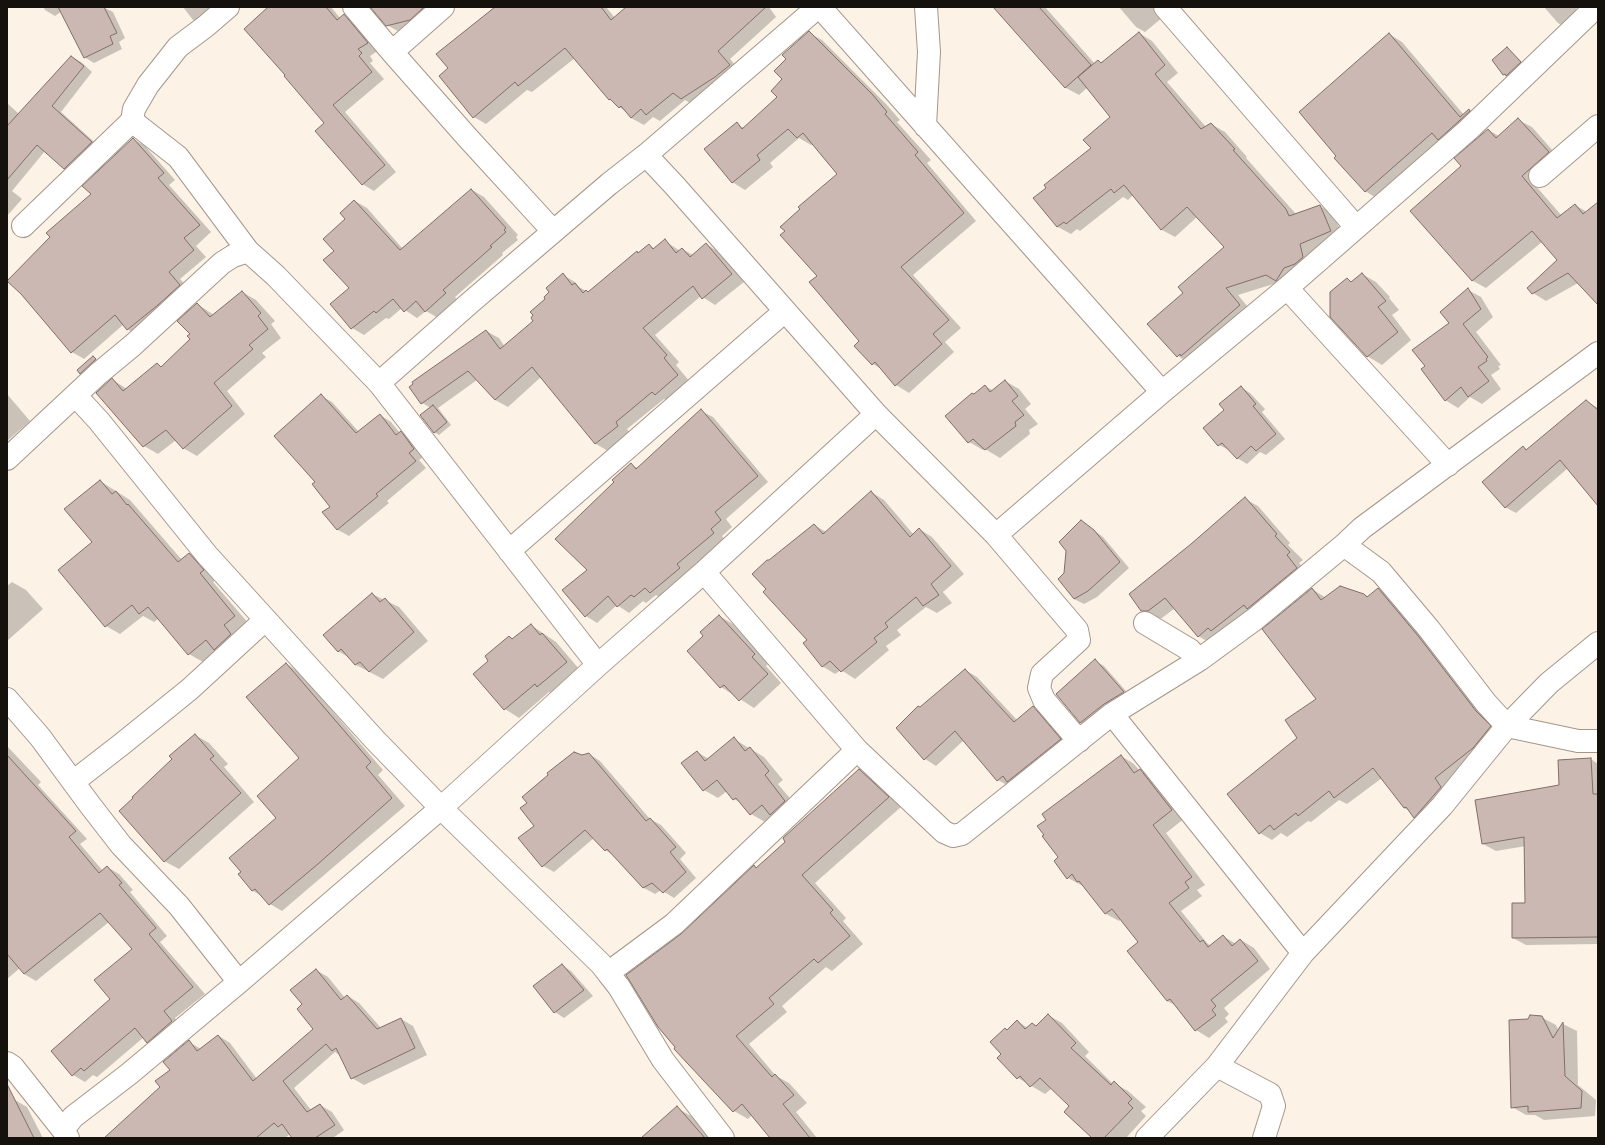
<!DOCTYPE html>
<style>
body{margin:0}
#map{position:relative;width:1605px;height:1145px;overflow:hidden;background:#fdf2e6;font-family:"Source Serif 4",serif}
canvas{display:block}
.frame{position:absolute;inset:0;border:8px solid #15110c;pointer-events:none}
</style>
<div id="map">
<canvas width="1605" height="1145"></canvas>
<div class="frame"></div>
</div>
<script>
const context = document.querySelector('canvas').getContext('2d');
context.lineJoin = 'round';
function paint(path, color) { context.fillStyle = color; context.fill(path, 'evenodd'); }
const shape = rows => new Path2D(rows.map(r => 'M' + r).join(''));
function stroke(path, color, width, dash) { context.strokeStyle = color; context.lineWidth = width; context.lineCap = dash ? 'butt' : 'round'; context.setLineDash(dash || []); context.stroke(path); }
paint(shape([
 [43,7,103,7,113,12,125,38,119,42,122,49,94,63,84,57,62,11,55,16,45,10],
 [183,7,222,7,202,24,193,20],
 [269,7,331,7,340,18,344,15,356,22,379,50,370,56,373,61,370,63,384,79,345,112,396,172,374,191,362,184,325,123],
 [371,7,446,7,401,33,387,25],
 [497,7,606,7,615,18,628,7,769,7,776,17,730,59,742,73,695,106,685,100,660,121,653,117,644,125,631,118,626,112,609,99,575,58,532,92,527,90,486,124,474,117,450,68],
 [995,7,1045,7,1095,64,1101,63,1139,33,1152,41,1178,73,1167,82,1206,127,1211,124,1225,132,1247,157,1246,158,1296,214,1320,206,1333,214,1344,238,1280,282,1238,295,1253,313,1191,364,1178,356,1184,294,1225,247,1197,217,1175,237,1162,230,1133,195,1128,200,1123,197,1080,231,1077,229,1071,234,1058,227,1035,198,1092,148,1111,118,1087,88,1079,95,1066,88],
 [1119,7,1156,7,1163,17,1145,32,1136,27],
 [1544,7,1575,7,1583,16,1568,29,1558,23],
 [809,33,822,40,886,104,900,120,897,122,931,160,927,163,976,221,913,275,961,328,945,342,954,352,909,393,896,385,883,370,873,364,861,341,818,276,786,231,839,174,813,144,811,145,799,138,770,163,773,167,745,190,732,182,737,124,744,128,778,97,784,79,787,59],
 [1389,34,1402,42,1464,115,1469,110,1482,118,1378,199,1365,191,1337,156],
 [1507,48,1525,65,1508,77,1504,74],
 [72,57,81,62,92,72,61,112,101,148,74,174,64,169,45,151,12,191,22,199,7,216,7,103,19,114],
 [1518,120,1532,127,1561,160,1535,185,1562,216,1575,205,1587,212,1598,209,1598,299,1578,283,1546,301,1533,293,1558,260,1542,242,1486,288,1473,281,1411,211,1462,166,1488,130,1499,136],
 [133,139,145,146,175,180,169,185,211,232,196,246,206,257,180,279,192,292,140,336,127,329,124,324,84,359,72,352,92,194],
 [472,190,484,197,518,235,516,237,518,240,502,253,503,255,455,297,458,301,438,318,426,311,417,318,402,308,389,319,386,318,364,335,352,328,350,289,335,251,346,219,355,201,367,208,403,249],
 [665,241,680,251,682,249,693,255,706,244,719,252,744,282,715,305,701,296,655,335,679,362,676,365,690,382,668,401,664,399,627,429,630,433,608,451,596,444,541,377,508,407,495,400,477,380,438,408,451,425,439,435,434,432,431,408,422,403,486,331,499,338,505,347,535,321,551,292,563,275,575,282,579,287,588,292,637,252,639,253,649,245,655,249],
 [1362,274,1376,282,1390,297,1389,298,1399,310,1392,315,1411,340,1382,365,1367,356,1347,279,1352,282],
 [1468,290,1481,297,1493,317,1476,332,1501,365,1498,366,1500,369,1491,375,1501,389,1482,404,1470,397,1458,408,1445,400,1427,366],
 [242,292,256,300,275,321,271,324,281,338,262,353,266,357,227,391,245,414,197,456,183,448,176,440,158,454,144,446,113,380,127,389,157,364,162,367,191,339,191,334,197,304,214,315],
 [94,358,98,360,85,376,80,373],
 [1005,381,1019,389,1031,404,1025,409,1038,424,1029,430,1030,434,1000,458,985,449,983,450,969,442,974,395,985,386,994,391],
 [1241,387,1250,393,1265,409,1262,412,1285,439,1266,455,1260,452,1247,464,1237,458,1229,450,1219,445,1226,410],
 [7,394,30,421,7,441],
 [321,396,332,402,359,432,380,415,391,422,400,433,412,439,425,456,419,460,426,468,387,501,389,503,349,536,338,530,324,513,332,507,316,482],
 [1586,401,1598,408,1598,498,1568,468,1516,513,1505,507,1523,447,1528,450],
 [701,411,713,417,768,482,726,519,732,527,722,536,725,540,688,571,691,574,662,599,656,595,646,603,643,601,629,613,617,605,597,623,586,616,588,570,615,482,631,465,638,468],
 [100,481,130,500,182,560,189,554,203,562,217,579,213,582,249,624,203,662,189,654,159,618,154,622,143,616,120,634,106,626,93,542],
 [871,492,884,500,914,535,919,529,932,537,964,574,943,592,952,603,937,613,926,607,897,630,901,635,886,646,889,650,855,679,841,670,835,674,822,666,809,640,768,589,769,562,814,525,826,532],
 [1245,499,1258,506,1290,543,1288,545,1303,560,1299,563,1309,576,1212,644,1198,636,1175,608,1162,618,1156,619,1142,611,1192,545],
 [1081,521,1103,537,1129,568,1097,597,1084,604,1074,599],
 [12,582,26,590,43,609,7,641,7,586],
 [1312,589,1326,598,1364,594,1369,597,1378,589,1391,596,1502,734,1427,824,1414,817,1410,811,1404,808,1382,778,1347,804,1339,800,1311,822,1308,821,1287,837,1281,833,1272,840,1260,833,1299,738,1317,699],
 [372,594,399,607,428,641,383,679,356,665,350,658,338,651],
 [719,616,733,624,769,663,766,666,781,683,754,708,721,687,705,636],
 [531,625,556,642,580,670,552,694,549,692,519,718,505,709,490,661,510,637,514,639],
 [1095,661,1104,666,1132,698,1090,728,1081,723,1057,694],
 [287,664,299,672,383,770,378,775,405,806,282,911,270,904,264,897,253,891,239,874,278,818,300,759],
 [965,670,977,677,1017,720,1034,708,1045,714,1072,746,1010,787,998,780,964,740,936,766,925,759,920,708],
 [195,735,209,743,228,764,224,767,254,802,179,869,164,861,174,759],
 [734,739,764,757,783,780,778,784,799,809,773,816,765,822,751,814,743,804,734,799,727,791,718,798,704,790,682,763,697,752,709,759],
 [7,746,41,782,38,785,87,839,80,844,103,871,107,867,119,874,133,890,130,892,167,936,160,942,205,994,175,1018,184,1029,160,1049,148,1042,144,1037,97,1077,93,1075,85,1082,73,1075,112,999,133,949,109,922,36,981,24,974,20,968,7,979],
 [589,754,600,761,650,819,661,825,686,853,680,859,696,878,674,898,661,890,655,894,644,888,613,855,605,850,594,838,554,872,543,866,536,826,582,756],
 [1121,756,1134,764,1139,770,1153,777,1185,818,1166,833,1205,885,1197,890,1202,896,1181,911,1207,943,1211,946,1223,936,1236,944,1241,940,1254,948,1270,969,1224,1008,1229,1014,1225,1018,1228,1022,1209,1038,1196,1030,1177,1006,1167,1001,1139,943,1121,919,1119,921,1106,914,1083,884,1081,885,1068,878,1047,820],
 [1591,759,1598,764,1598,944,1526,945,1513,938,1526,904,1526,846,1496,851,1483,844,1560,786],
 [859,770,873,778,902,806,815,883,846,918,843,921,863,944,832,971,826,967,782,1006,787,1012,749,1044,776,1076,789,1083,807,1103,796,1112,817,1138,771,1138,752,1115,748,1119,734,1111,682,935,754,866,757,868,787,842],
 [562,965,571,971,593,996,564,1018,555,1012,534,986],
 [316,970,328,977,345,998,348,996,359,1003,381,1028,401,1019,413,1026,427,1055,364,1085,352,1078,341,1056,335,1052,294,1088,311,1110,320,1105,332,1112,344,1130,333,1138,293,1138,290,1134,285,1138,109,1138,161,1087,189,1042,201,1049,219,1036,230,1043,257,1079,314,1029,303,1004],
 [1048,1015,1062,1023,1089,1052,1085,1056,1113,1084,1114,1083,1128,1091,1146,1107,1141,1111,1146,1116,1126,1138,1093,1138,1071,1106,1052,1088,1045,1094,1018,1078,1003,1054,1006,1029,1008,1030,1017,1021,1028,1028,1037,1026],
 [1541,1017,1556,1025,1559,1031,1563,1024,1577,1031,1578,1085,1596,1100,1595,1116,1544,1120,1535,1115,1526,1115,1512,1107,1528,1020],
 [7,1093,14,1097,15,1100,27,1107,43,1138,7,1138],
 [677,1108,691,1116,711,1138,642,1138]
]), '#0003');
const building = shape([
 [58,7,104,7,117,33,110,36,113,44,84,58,58,7],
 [268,7,326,7,337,20,344,14,368,43,358,49,362,53,359,56,372,72,333,105,385,165,362,185,315,131,324,123,284,76,285,75,244,29,268,7],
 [370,7,424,7,410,20,386,26,370,7],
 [495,7,601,7,611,20,626,7,766,7,718,51,730,65,715,77,681,99,673,93,646,115,641,109,631,118,621,106,619,108,610,99,609,100,565,48,518,86,515,82,473,118,439,76,448,68,436,54,495,7],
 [993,7,1039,7,1091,65,1065,88,993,7],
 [809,31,873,95,887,112,885,114,918,152,915,155,964,213,901,267,949,320,933,334,942,344,895,386,875,362,872,365,854,346,859,341,809,282,817,276,780,235,785,231,780,227,800,209,798,207,837,174,803,133,797,138,788,129,757,155,760,160,732,183,704,149,737,122,742,129,777,97,771,91,782,79,774,71,786,59,782,55,809,31],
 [1139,32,1165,65,1155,74,1201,129,1211,123,1235,149,1233,150,1286,209,1289,216,1320,205,1331,231,1300,244,1303,257,1295,264,1284,268,1276,281,1266,275,1226,288,1240,305,1181,356,1180,354,1177,357,1147,324,1183,293,1178,287,1224,247,1187,207,1161,230,1124,185,1114,193,1111,189,1066,224,1064,222,1057,227,1033,198,1046,188,1044,185,1091,148,1083,140,1110,117,1078,77,1098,60,1101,63,1139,32],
 [1389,33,1460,117,1469,109,1470,111,1438,140,1432,133,1365,192,1334,158,1336,156,1299,112,1389,33],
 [1507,47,1521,62,1506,76,1505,74,1503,75,1492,60,1507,47],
 [71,56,84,66,52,106,92,142,64,169,37,145,7,180,7,126,71,56],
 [1518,118,1549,152,1522,176,1557,218,1575,204,1583,214,1598,202,1598,305,1568,273,1532,294,1527,288,1557,260,1532,231,1472,281,1410,211,1461,166,1454,158,1488,129,1496,138,1518,118],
 [133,138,164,173,158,178,200,225,184,238,194,250,169,272,180,285,158,305,127,330,115,315,71,353,21,294,7,281,50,237,46,233,91,194,82,186,133,138],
 [471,189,506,228,504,230,506,232,490,246,492,247,443,290,446,293,425,312,416,301,404,312,393,299,376,313,374,311,351,329,330,304,349,288,323,260,334,251,323,239,345,219,340,213,354,200,400,250,471,189],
 [665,239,676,253,682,248,690,257,706,243,732,274,702,299,693,286,643,328,667,355,664,358,678,375,655,395,652,392,616,422,618,426,595,444,532,367,495,400,468,371,421,404,409,387,413,384,412,382,486,330,500,349,533,321,531,318,533,315,530,312,545,299,544,297,549,292,546,288,563,273,572,285,575,283,583,293,586,290,588,292,637,251,638,253,649,244,653,249,665,239],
 [1362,273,1386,301,1378,307,1398,332,1367,357,1330,317,1330,292,1347,278,1351,282,1362,273],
 [1468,288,1481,309,1463,324,1488,357,1486,359,1487,361,1478,367,1489,381,1468,397,1461,387,1445,401,1421,369,1425,366,1412,350,1449,323,1440,312,1468,288],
 [242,291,261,313,258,316,268,329,249,345,253,349,214,383,232,406,183,449,166,430,143,447,96,393,112,378,123,391,157,363,161,367,190,339,187,336,190,334,177,321,197,303,210,317,242,291],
 [93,356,96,359,80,374,77,370,93,356],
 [1005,380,1018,396,1012,401,1024,415,1015,422,1016,426,985,450,973,439,968,443,945,416,972,393,974,394,985,385,990,392,1005,380],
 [1241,386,1256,404,1253,406,1276,434,1256,451,1251,446,1237,459,1222,443,1218,446,1203,428,1224,410,1219,404,1241,386],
 [321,394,356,433,380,414,396,435,401,431,414,449,409,453,416,461,376,494,378,496,337,530,322,512,330,507,312,484,315,482,274,436,321,394],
 [1586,400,1598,410,1598,506,1560,460,1505,508,1482,482,1523,446,1526,450,1586,400],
 [433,405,447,422,434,433,420,415,433,405],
 [701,409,758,476,715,512,721,520,711,529,714,533,677,564,680,568,650,593,645,588,634,597,631,595,617,607,608,596,585,617,562,590,587,570,555,539,614,482,612,480,631,463,636,469,701,409],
 [100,480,112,494,116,491,127,505,128,504,178,562,189,553,204,570,200,573,235,616,224,625,231,634,214,650,206,640,188,655,148,607,139,614,132,605,105,627,58,570,92,542,64,509,100,480],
 [871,491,910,537,919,528,951,566,931,584,939,595,923,606,916,597,885,623,888,627,874,638,877,642,841,672,830,661,822,667,803,643,807,640,763,592,766,589,752,574,767,560,769,560,814,524,823,534,871,491],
 [1245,497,1277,534,1275,536,1290,552,1287,555,1297,568,1247,609,1244,605,1211,631,1208,628,1198,637,1165,598,1148,611,1141,611,1129,594,1191,544,1245,497],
 [1081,520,1094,530,1120,562,1088,591,1074,599,1058,579,1064,573,1066,551,1059,542,1081,520],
 [1340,586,1364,594,1367,597,1378,588,1419,637,1476,711,1491,726,1473,748,1435,778,1441,787,1414,818,1406,807,1404,808,1373,768,1334,798,1329,791,1298,816,1296,813,1274,830,1270,825,1259,834,1227,794,1297,738,1285,720,1316,699,1262,629,1312,588,1321,600,1340,586],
 [372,593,380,602,385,598,414,632,369,672,360,662,355,665,341,649,338,652,323,635,372,593],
 [719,615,755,654,752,657,768,674,739,701,724,685,720,688,687,651,703,636,700,632,719,615],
 [531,624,540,635,542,633,567,662,537,687,535,684,504,710,473,674,488,661,485,656,509,636,512,639,531,624],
 [1095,659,1124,692,1104,704,1080,723,1056,694,1095,659],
 [286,663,371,762,366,767,392,798,318,864,269,905,255,889,252,891,238,874,241,872,229,858,276,818,257,796,299,758,246,697,286,663],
 [965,669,1014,722,1033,706,1061,739,1007,782,1003,776,997,781,955,731,924,760,896,728,918,706,920,707,965,669],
 [195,734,214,756,210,759,241,793,164,862,119,811,133,798,132,797,172,759,169,756,195,734],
 [734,737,745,751,750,747,769,771,765,775,785,801,770,815,762,805,750,815,736,798,733,800,717,780,703,791,681,763,697,751,705,761,734,737],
 [574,752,582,755,589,753,646,821,650,818,676,847,670,852,686,872,663,893,652,883,643,888,607,849,605,851,585,830,542,867,518,838,534,826,520,808,527,803,522,797,548,775,547,773,574,752],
 [7,755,76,831,69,837,99,873,107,866,122,883,119,885,156,928,149,934,193,987,164,1011,172,1021,147,1043,135,1028,84,1071,81,1068,72,1076,51,1051,110,999,94,980,132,949,100,913,24,974,7,954,7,755],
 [1121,755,1134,773,1140,769,1172,810,1153,825,1192,877,1185,882,1189,888,1169,903,1200,942,1203,940,1208,947,1223,935,1232,946,1240,939,1258,961,1211,1000,1216,1006,1212,1010,1216,1015,1195,1031,1170,999,1167,1001,1127,951,1138,942,1112,909,1105,914,1079,881,1077,882,1072,874,1067,879,1054,861,1058,857,1042,836,1044,835,1037,826,1046,820,1042,814,1121,755],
 [1591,758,1593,794,1598,794,1598,937,1512,938,1512,903,1525,903,1524,837,1482,844,1475,800,1559,785,1558,760,1591,758],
 [859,769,889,797,802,875,833,910,830,913,850,936,818,963,814,959,769,998,774,1004,736,1036,772,1077,775,1074,794,1095,783,1104,810,1138,770,1138,742,1104,733,1112,674,1049,675,1047,658,1027,626,975,681,934,754,865,756,868,785,842,783,838,859,769],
 [562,964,584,990,554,1013,533,986,562,964],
 [316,969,341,1000,347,995,377,1029,401,1018,415,1048,351,1079,336,1048,332,1051,326,1044,283,1081,307,1112,320,1104,335,1125,315,1138,292,1138,282,1124,278,1127,274,1123,256,1138,104,1138,160,1087,155,1081,170,1070,163,1062,189,1040,197,1051,218,1035,253,1081,313,1029,297,1009,302,1004,290,990,316,969],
 [1048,1014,1076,1043,1071,1048,1111,1085,1114,1081,1132,1099,1128,1103,1133,1108,1104,1138,1092,1138,1064,1112,1069,1106,1040,1078,1030,1087,1020,1076,1017,1079,997,1058,1001,1054,990,1042,1005,1028,1007,1030,1017,1020,1025,1029,1032,1023,1036,1026,1048,1014],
 [1530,1015,1542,1016,1553,1038,1563,1022,1565,1076,1582,1091,1581,1108,1528,1112,1528,1106,1511,1108,1509,1020,1528,1019,1530,1015],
 [7,1084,34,1138,7,1138,7,1084],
 [677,1106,705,1138,641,1138,677,1106]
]);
paint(building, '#ccb8b2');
stroke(building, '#806e68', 1);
const minor = shape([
 [354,7,392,52],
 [443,7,392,52,467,137,553,231],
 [820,7,1162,392],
 [1165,7,1356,227],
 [132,121,178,157,248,251],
 [925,126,929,52,926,7],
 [646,155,675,186,876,414,996,535,1077,630,1079,640,1042,674,1039,688,1044,700,1079,741],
 [1540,176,1598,126],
 [23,226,132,121,134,109,148,85,178,47,206,26,228,7],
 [1287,288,1448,465],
 [379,383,472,301,609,184,646,155,818,7],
 [76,396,99,421,207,555,375,740,441,808,601,964,608,973,674,924,857,750,704,572],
 [7,459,98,374,133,345,222,263,233,256,248,251,276,276,379,383,598,665],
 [996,535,1162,392,1287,288,1468,130,1596,7],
 [1344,545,1381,572,1429,629,1486,703,1507,726,1578,741,1598,741],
 [509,551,785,311],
 [1145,623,1190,650,1199,660],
 [7,699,40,737,90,805,121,845,179,906,239,982],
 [1112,714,1303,953],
 [857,750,944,832,953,836,962,834,1112,714,1199,660,1255,619,1344,545,1362,528,1598,353],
 [73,782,122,744,190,689,265,620],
 [608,973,619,987,663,1060,723,1138],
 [7,1063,13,1067,63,1130],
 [1217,1066,1270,1094,1274,1106,1264,1138],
 [68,1138,63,1130,73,1117,129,1074,239,982,441,808,598,665,704,572,876,414],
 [1147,1138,1217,1066,1303,953,1442,806,1507,726,1549,683,1598,643]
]);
stroke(minor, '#a4978a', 24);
stroke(minor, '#fff', 22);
</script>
